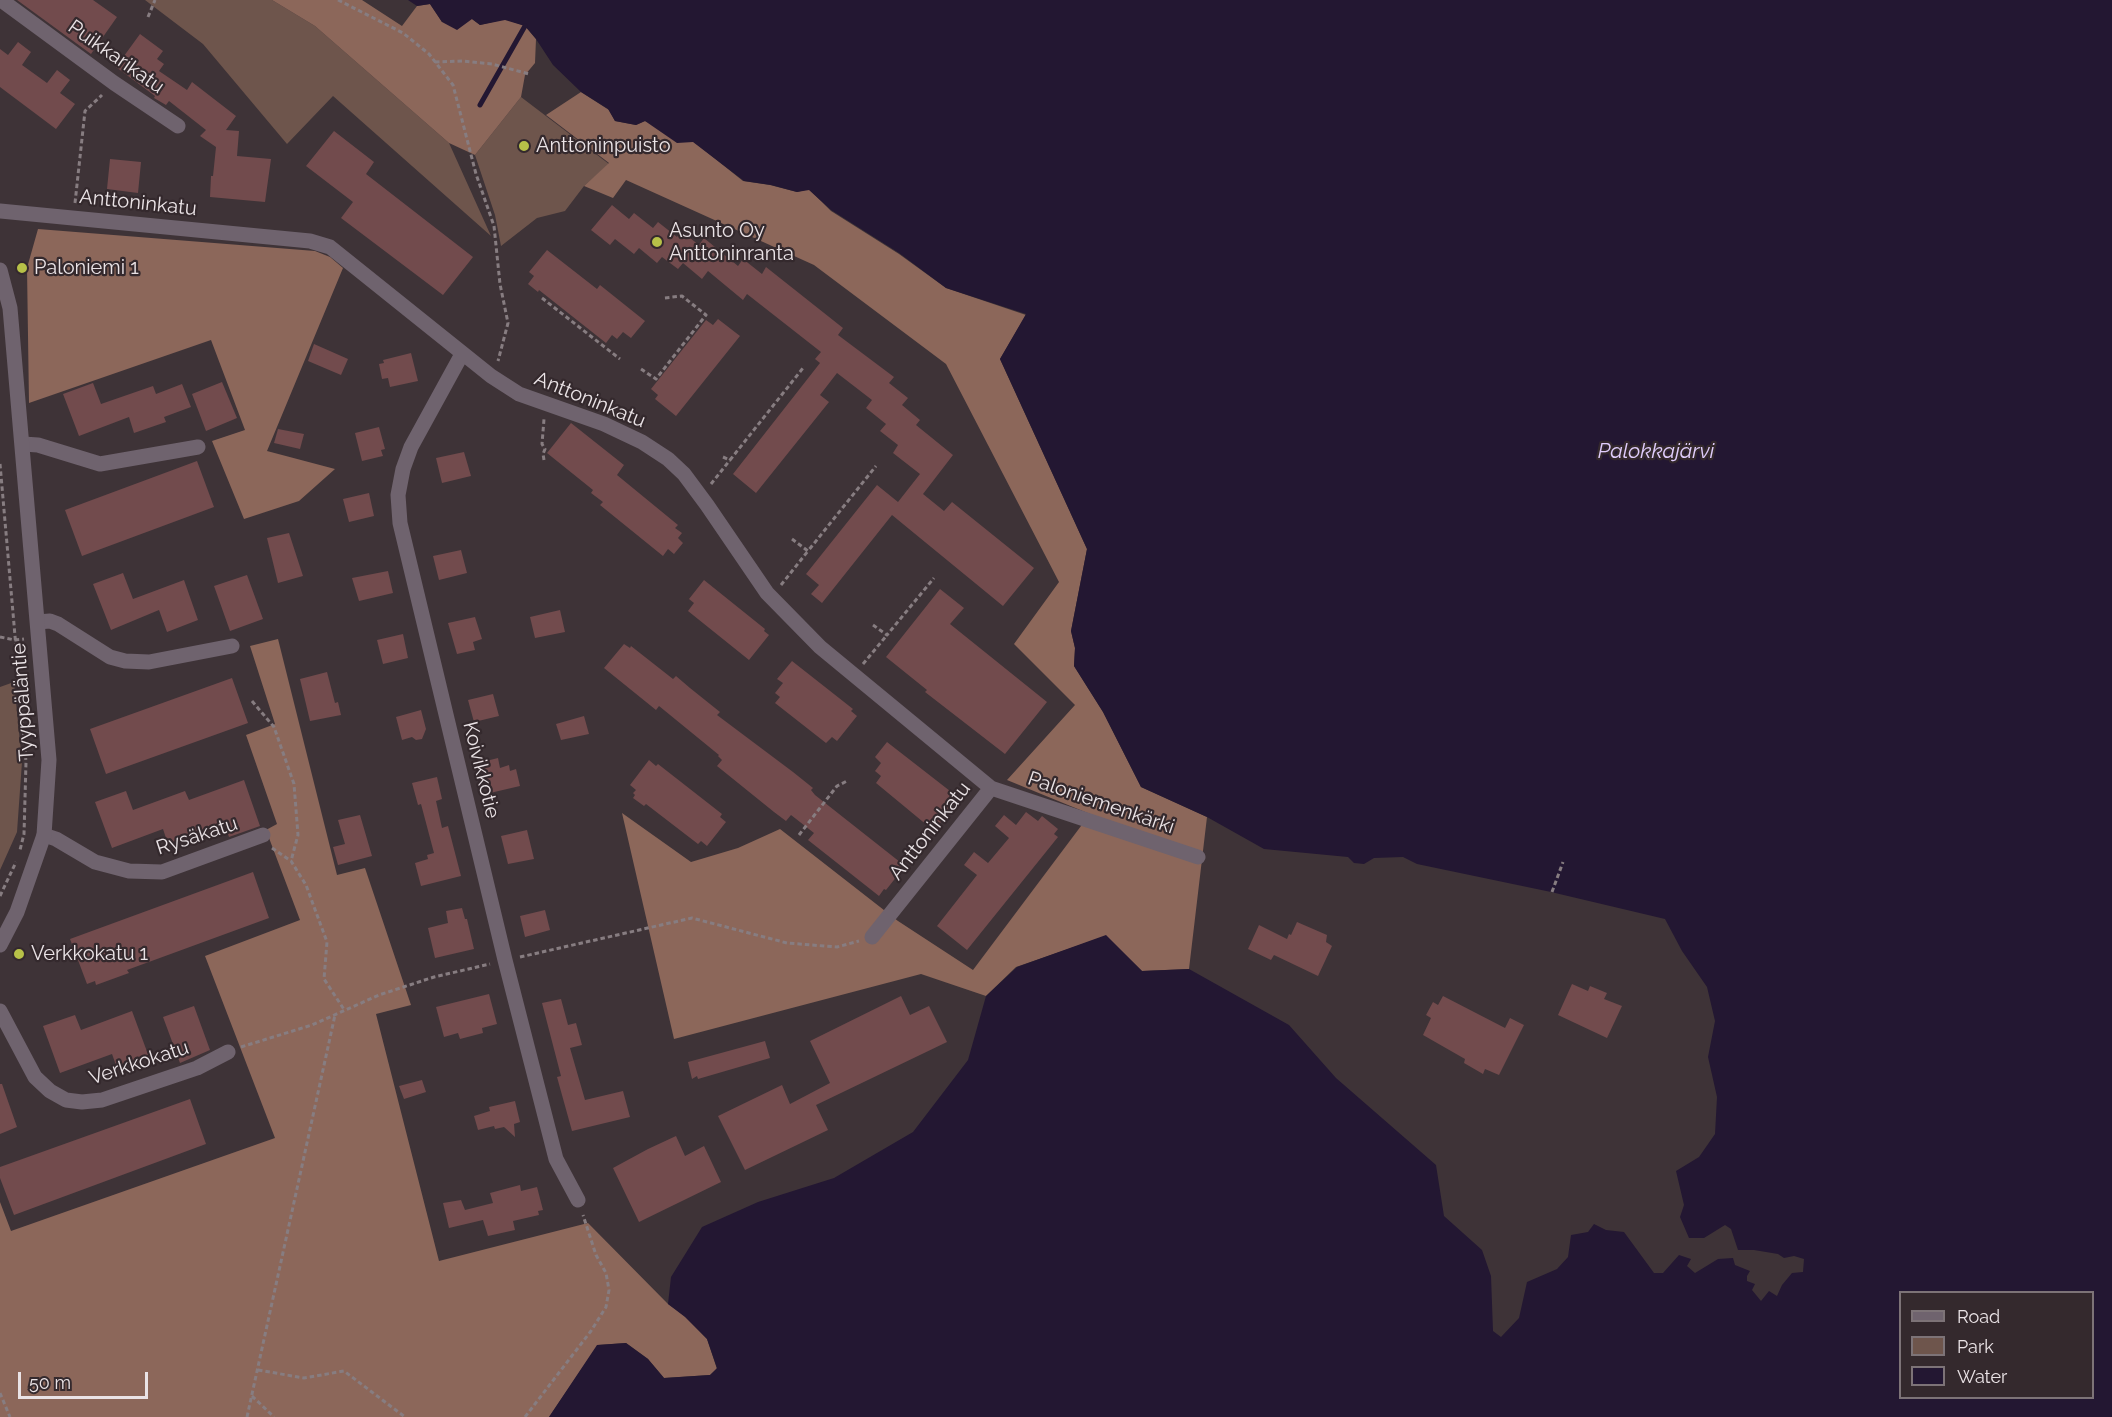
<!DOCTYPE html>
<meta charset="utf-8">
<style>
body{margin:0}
#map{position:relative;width:2112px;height:1417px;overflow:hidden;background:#3e3337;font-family:Raleway,sans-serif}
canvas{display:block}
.legend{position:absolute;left:1899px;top:1291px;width:195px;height:108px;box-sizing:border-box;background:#34292d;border:2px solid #7d7377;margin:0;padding:8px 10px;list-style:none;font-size:18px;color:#eae3e6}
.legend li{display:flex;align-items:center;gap:12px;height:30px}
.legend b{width:30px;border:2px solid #7d7377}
.scale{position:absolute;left:18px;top:1372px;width:130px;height:27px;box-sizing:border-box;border:3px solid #eae3e6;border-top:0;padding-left:8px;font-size:18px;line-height:21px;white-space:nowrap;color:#eae3e6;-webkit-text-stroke:4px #34292d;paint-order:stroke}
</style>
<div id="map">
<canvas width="2112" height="1417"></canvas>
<ul class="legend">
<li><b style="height:8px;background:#6f636e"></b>Road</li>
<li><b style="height:16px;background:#6e554c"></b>Park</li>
<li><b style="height:16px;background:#231732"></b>Water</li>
</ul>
<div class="scale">50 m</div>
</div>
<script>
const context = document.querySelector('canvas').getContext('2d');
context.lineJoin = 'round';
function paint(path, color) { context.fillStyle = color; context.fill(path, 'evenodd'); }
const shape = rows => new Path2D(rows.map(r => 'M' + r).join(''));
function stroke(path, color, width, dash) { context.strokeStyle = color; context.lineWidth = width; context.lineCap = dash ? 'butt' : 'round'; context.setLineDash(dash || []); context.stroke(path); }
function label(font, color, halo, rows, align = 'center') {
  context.font = font + ' Raleway,sans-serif'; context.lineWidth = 4.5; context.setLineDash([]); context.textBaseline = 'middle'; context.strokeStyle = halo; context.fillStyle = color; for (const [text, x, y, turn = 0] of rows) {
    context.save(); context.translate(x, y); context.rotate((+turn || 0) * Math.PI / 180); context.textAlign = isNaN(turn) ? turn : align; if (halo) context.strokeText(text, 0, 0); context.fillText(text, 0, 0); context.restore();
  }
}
paint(shape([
 [145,0,272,0,315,26,449,143,491,236,333,96,287,144,203,44],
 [521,97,609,164,584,186,565,211,537,218,501,246,495,215,475,155],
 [14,682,22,762,17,832,0,870,0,687]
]), '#6e554c');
paint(shape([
 [272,0,362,0,402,26,417,6,430,4,442,22,472,19,480,25,505,19,525,26,536,39,535,63,525,75,521,97,475,155,449,143,315,26],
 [581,92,609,110,615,121,636,125,645,121,693,141,743,181,770,185,797,192,809,189,831,211,899,254,946,288,1026,315,1000,359,1087,549,1071,631,1075,648,1074,666,1103,712,1141,787,1207,817,1189,969,1142,971,1106,936,1016,967,986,996,921,974,674,1039,622,813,691,862,738,848,780,829,898,921,973,970,1090,814,1007,780,1075,705,1014,644,1059,582,946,364,814,265,626,180,613,198,584,186,609,163,546,115],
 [38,229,315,251,330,257,343,268,267,451,335,469,299,501,244,519,212,441,245,430,211,340,29,403,27,268],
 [278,639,337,875,365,868,411,1005,376,1014,439,1261,588,1223,668,1304,685,1316,707,1339,717,1369,710,1375,664,1378,648,1359,626,1343,598,1345,549,1417,0,1417,0,1202,11,1231,275,1138,205,956,300,920,266,830,277,824,246,735,275,724,250,646]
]), '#8c675a');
paint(shape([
 [408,0,2112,0,2112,1417,549,1417,597,1345,626,1343,648,1359,664,1378,710,1375,717,1368,707,1339,685,1317,668,1304,671,1277,702,1227,758,1202,834,1178,913,1132,968,1060,986,996,1017,967,1106,935,1142,971,1189,969,1289,1025,1336,1078,1436,1165,1444,1216,1482,1250,1491,1276,1493,1331,1501,1337,1519,1318,1527,1282,1557,1269,1568,1257,1571,1235,1588,1232,1594,1224,1606,1230,1624,1232,1654,1273,1663,1273,1679,1255,1691,1259,1687,1266,1695,1273,1718,1259,1733,1258,1735,1265,1750,1271,1747,1276,1747,1281,1755,1284,1752,1290,1761,1301,1769,1291,1777,1296,1782,1285,1792,1273,1803,1272,1804,1259,1794,1256,1784,1258,1778,1254,1754,1250,1738,1250,1731,1229,1725,1225,1704,1238,1689,1238,1680,1217,1684,1205,1676,1171,1699,1157,1715,1134,1717,1097,1708,1057,1715,1021,1707,987,1682,951,1665,919,1551,892,1417,864,1403,857,1374,858,1364,864,1354,863,1348,857,1264,849,1207,817,1141,787,1103,712,1074,666,1075,648,1071,631,1087,549,1000,359,1026,314,946,288,899,253,831,210,809,190,797,192,771,185,744,181,693,142,677,143,645,121,636,125,615,121,608,109,581,92,553,65,536,39,525,26,505,20,480,25,472,19,457,30,442,22,430,4,417,6],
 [1900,1292,2092,1292,2092,1398,1900,1398]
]), '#231732');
stroke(shape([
 [480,105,525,26]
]), '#231732', 5);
paint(shape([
 [17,0,93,0,117,17,91,54],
 [140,34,163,51,157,59,164,64,159,71,187,90,192,82,236,116,226,130,239,131,237,156,271,159,265,202,210,197,211,176,213,176,216,147,200,136,206,130,169,101,166,105,154,98,155,96,116,67],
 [18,42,31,52,22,65,47,83,57,70,70,80,60,93,75,104,56,129,0,87,0,49,8,55],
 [334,131,374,162,366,174,473,257,443,295,341,218,353,202,306,166],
 [110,159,141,162,138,193,107,189],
 [612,205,629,219,634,213,653,228,658,222,677,237,681,231,699,245,704,238,738,266,743,259,762,274,766,267,843,328,838,335,894,377,889,383,908,398,902,405,920,420,916,425,953,455,923,494,944,511,952,502,1034,568,1003,606,892,515,822,603,811,594,819,585,806,574,877,485,898,502,920,474,893,453,898,445,880,431,886,424,866,408,872,400,837,373,820,395,829,402,756,493,733,474,820,363,815,359,821,352,747,294,743,300,708,271,702,279,683,263,678,269,662,257,657,263,639,248,634,254,615,239,610,245,591,230],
 [547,250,597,289,600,285,645,321,631,338,623,332,617,339,612,335,606,343,539,290,538,292,528,284,534,276,529,272],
 [718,319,740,336,676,416,655,399,658,395,651,389,706,320,713,325],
 [314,344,348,359,341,375,308,361],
 [411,353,418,381,390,387,388,378,382,379,379,364,384,363,383,360],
 [222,382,237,418,206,431,192,394],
 [93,383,101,404,153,386,156,394,182,384,191,407,164,417,166,422,134,433,129,417,79,436,63,394],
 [571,423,624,465,617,475,678,525,675,528,682,533,678,538,683,543,674,554,668,549,663,556,600,505,603,502,591,493,593,490,547,453],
 [379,427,385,449,381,450,383,456,362,461,355,433],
 [278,429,304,434,300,449,274,443],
 [464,452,471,476,442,483,436,458],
 [197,461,214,507,82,556,65,510],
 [369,493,374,516,349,522,343,499],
 [289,533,303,576,278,583,267,538],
 [461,550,467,573,439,580,433,556],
 [388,571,393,593,359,601,352,578],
 [123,573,133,599,184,580,198,620,167,632,159,610,111,630,93,584],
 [247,575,263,619,230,631,214,586],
 [704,580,765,629,764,631,769,635,749,660,688,611,694,603,689,599],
 [940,589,964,608,950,624,1047,702,1005,754,925,692,927,690,886,657],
 [560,610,565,632,535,638,530,617],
 [475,617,482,639,473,642,475,650,457,654,448,623],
 [403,634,408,658,383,664,377,640],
 [624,644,630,648,631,646,673,679,676,676,690,688,720,712,717,715,793,772,813,788,811,790,815,795,905,866,886,890,884,889,879,896,808,840,814,833,791,815,786,821,774,812,717,766,722,760,718,756,719,755,659,706,656,710,604,668],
 [792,661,853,709,851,711,857,716,837,741,832,737,826,743,775,703,780,697,775,693,783,683,777,679],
 [327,672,335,703,338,702,341,715,310,721,300,679],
 [232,678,248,723,106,774,90,729],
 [493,694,499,716,474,722,468,700],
 [421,710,426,729,422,739,416,740,412,737,402,740,396,717],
 [584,716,589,734,561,740,556,724],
 [887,742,959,798,940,823,934,819,928,826,876,783,881,776,875,771,881,763,875,757],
 [498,758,500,768,509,765,510,771,516,769,520,786,490,793,482,762],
 [649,760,656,766,658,764,722,814,720,817,726,822,707,846,701,841,698,844,646,804,644,806,633,798,635,795,633,793,636,790,630,785],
 [437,777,442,799,436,801,442,828,448,826,461,876,421,886,415,863,428,859,427,855,434,853,421,804,418,805,412,783],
 [244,780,260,826,229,837,224,823,168,844,163,829,112,848,95,802,126,791,133,810,185,791,189,800],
 [1026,812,1038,821,1042,816,1058,829,1054,834,1058,837,967,950,937,926,977,875,964,865,974,852,988,863,1009,838,995,826,1004,815,1016,825],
 [360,815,372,856,338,865,333,847,345,844,338,820],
 [527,830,534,859,508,864,501,836],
 [253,872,269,918,127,970,129,973,96,985,95,981,87,984,70,939],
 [462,908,465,919,467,919,474,949,435,958,428,928,448,923,446,911],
 [545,910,550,930,525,937,520,916],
 [1297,922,1327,935,1326,942,1332,946,1318,976,1274,955,1271,960,1248,949,1259,925,1287,939,1289,934,1291,935],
 [1572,984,1588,991,1590,986,1607,993,1604,999,1622,1006,1607,1038,1558,1015],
 [489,994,497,1024,482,1028,483,1033,460,1039,458,1033,444,1037,436,1007],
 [901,996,910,1015,929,1006,947,1042,816,1105,828,1130,745,1170,718,1116,782,1085,790,1104,830,1083,810,1041],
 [1443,996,1505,1028,1510,1018,1524,1025,1499,1075,1485,1069,1483,1074,1464,1063,1465,1059,1423,1035,1431,1018,1426,1015,1433,1002,1438,1005],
 [561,999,568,1025,576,1023,582,1045,570,1048,585,1100,623,1091,630,1117,572,1131,557,1077,561,1076,542,1003],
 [194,1006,210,1050,180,1063,163,1017],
 [132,1011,149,1057,117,1068,112,1054,60,1073,43,1026,75,1015,81,1030],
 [765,1041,770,1058,698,1079,697,1076,692,1079,688,1062],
 [422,1080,426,1092,404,1099,399,1086],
 [0,1084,2,1084,17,1127,0,1134],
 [190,1099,206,1144,14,1215,0,1178,0,1167],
 [515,1101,520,1122,514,1124,515,1137,504,1127,495,1129,494,1126,478,1130,474,1116,490,1111,489,1107],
 [676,1136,685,1156,704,1146,721,1182,639,1222,613,1168,648,1149],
 [520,1185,521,1191,537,1187,543,1210,538,1211,539,1215,513,1221,515,1230,488,1236,483,1220,449,1228,443,1203,461,1200,465,1210,493,1203,490,1193]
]), '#724b4d');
stroke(shape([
 [338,0,403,33,429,54,453,85,476,174,494,226,500,284,508,323,498,361],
 [148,17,155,0],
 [435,62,462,61,492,64,529,74],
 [75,203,85,111,102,95],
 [542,298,620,359],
 [641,369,656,379,706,315,682,296,664,298],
 [723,457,730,460,803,368],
 [544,460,543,454,545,449,542,444,544,419],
 [0,464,26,762,24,834,20,850],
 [711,484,730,460],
 [792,539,808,551,876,466],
 [781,585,808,551],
 [873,625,887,635,934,578],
 [0,637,15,640,24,639],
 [863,664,887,635],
 [252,701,274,727,294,784,298,835,291,861],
 [799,835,837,786,847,781],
 [272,848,291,861,306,885,327,942,324,979,345,1011],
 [1552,892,1563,862],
 [0,896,16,862],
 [520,957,692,918,787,943,837,947,859,941],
 [241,1047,312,1025,379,995,434,977,490,964],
 [258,1370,304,1378,344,1371,405,1417],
 [0,1393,10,1417],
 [252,1396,274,1417],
 [247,1417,335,1015],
 [525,1417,591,1331,606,1307,609,1290,606,1273,596,1255,583,1215]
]), '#877d81', 3, [4.5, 3]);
stroke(shape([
 [1,0,114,83,178,126],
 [0,211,310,241,330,247,491,376,519,394,604,424,642,442,668,459,684,474,707,505,767,593,820,647,991,788,1198,857],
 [462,354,411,447,403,469,398,495,400,523,505,960,556,1159,578,1200],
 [23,444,38,445,100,464,198,447],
 [38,622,50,621,58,624,110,657,125,661,149,662,232,646],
 [44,835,56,839,95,862,129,871,162,872,263,835],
 [872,937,991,788],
 [0,1011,35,1077,50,1091,66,1100,82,1102,102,1100,197,1068,228,1052]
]), '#6f636e', 15);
stroke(shape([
 [0,270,10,308,49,760,44,835,17,912,0,945]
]), '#6f636e', 15);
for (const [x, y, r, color] of [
 [524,146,6,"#b7c148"],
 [657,242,6,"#b7c148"],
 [22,268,6,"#b7c148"],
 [19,954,6,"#b7c148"]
]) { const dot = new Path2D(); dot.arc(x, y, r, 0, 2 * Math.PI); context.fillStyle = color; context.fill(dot); stroke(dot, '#34292d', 2); }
label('20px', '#eae3e6', '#34292d', [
 ["Puikkarikatu",116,57,35],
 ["Anttoninkatu",138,203,6],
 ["Anttoninkatu",590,400,22],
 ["Tyyppäläntie",23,702,-94],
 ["Koivikkotie",481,770,76],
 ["Paloniemenkärki",1101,803,19],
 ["Anttoninkatu",930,831,-52],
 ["Rysäkatu",197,836,-18],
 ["Verkkokatu",139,1063,-18]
]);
label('20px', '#eae3e6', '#34292d', [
 ["Anttoninpuisto",536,146],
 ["Asunto Oy",669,231],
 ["Anttoninranta",669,254],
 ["Paloniemi 1",34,268],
 ["Verkkokatu 1",31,954]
], 'left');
label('italic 21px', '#e0cdfc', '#34292d', [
 ["Palokkajärvi",1656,452]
]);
</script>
